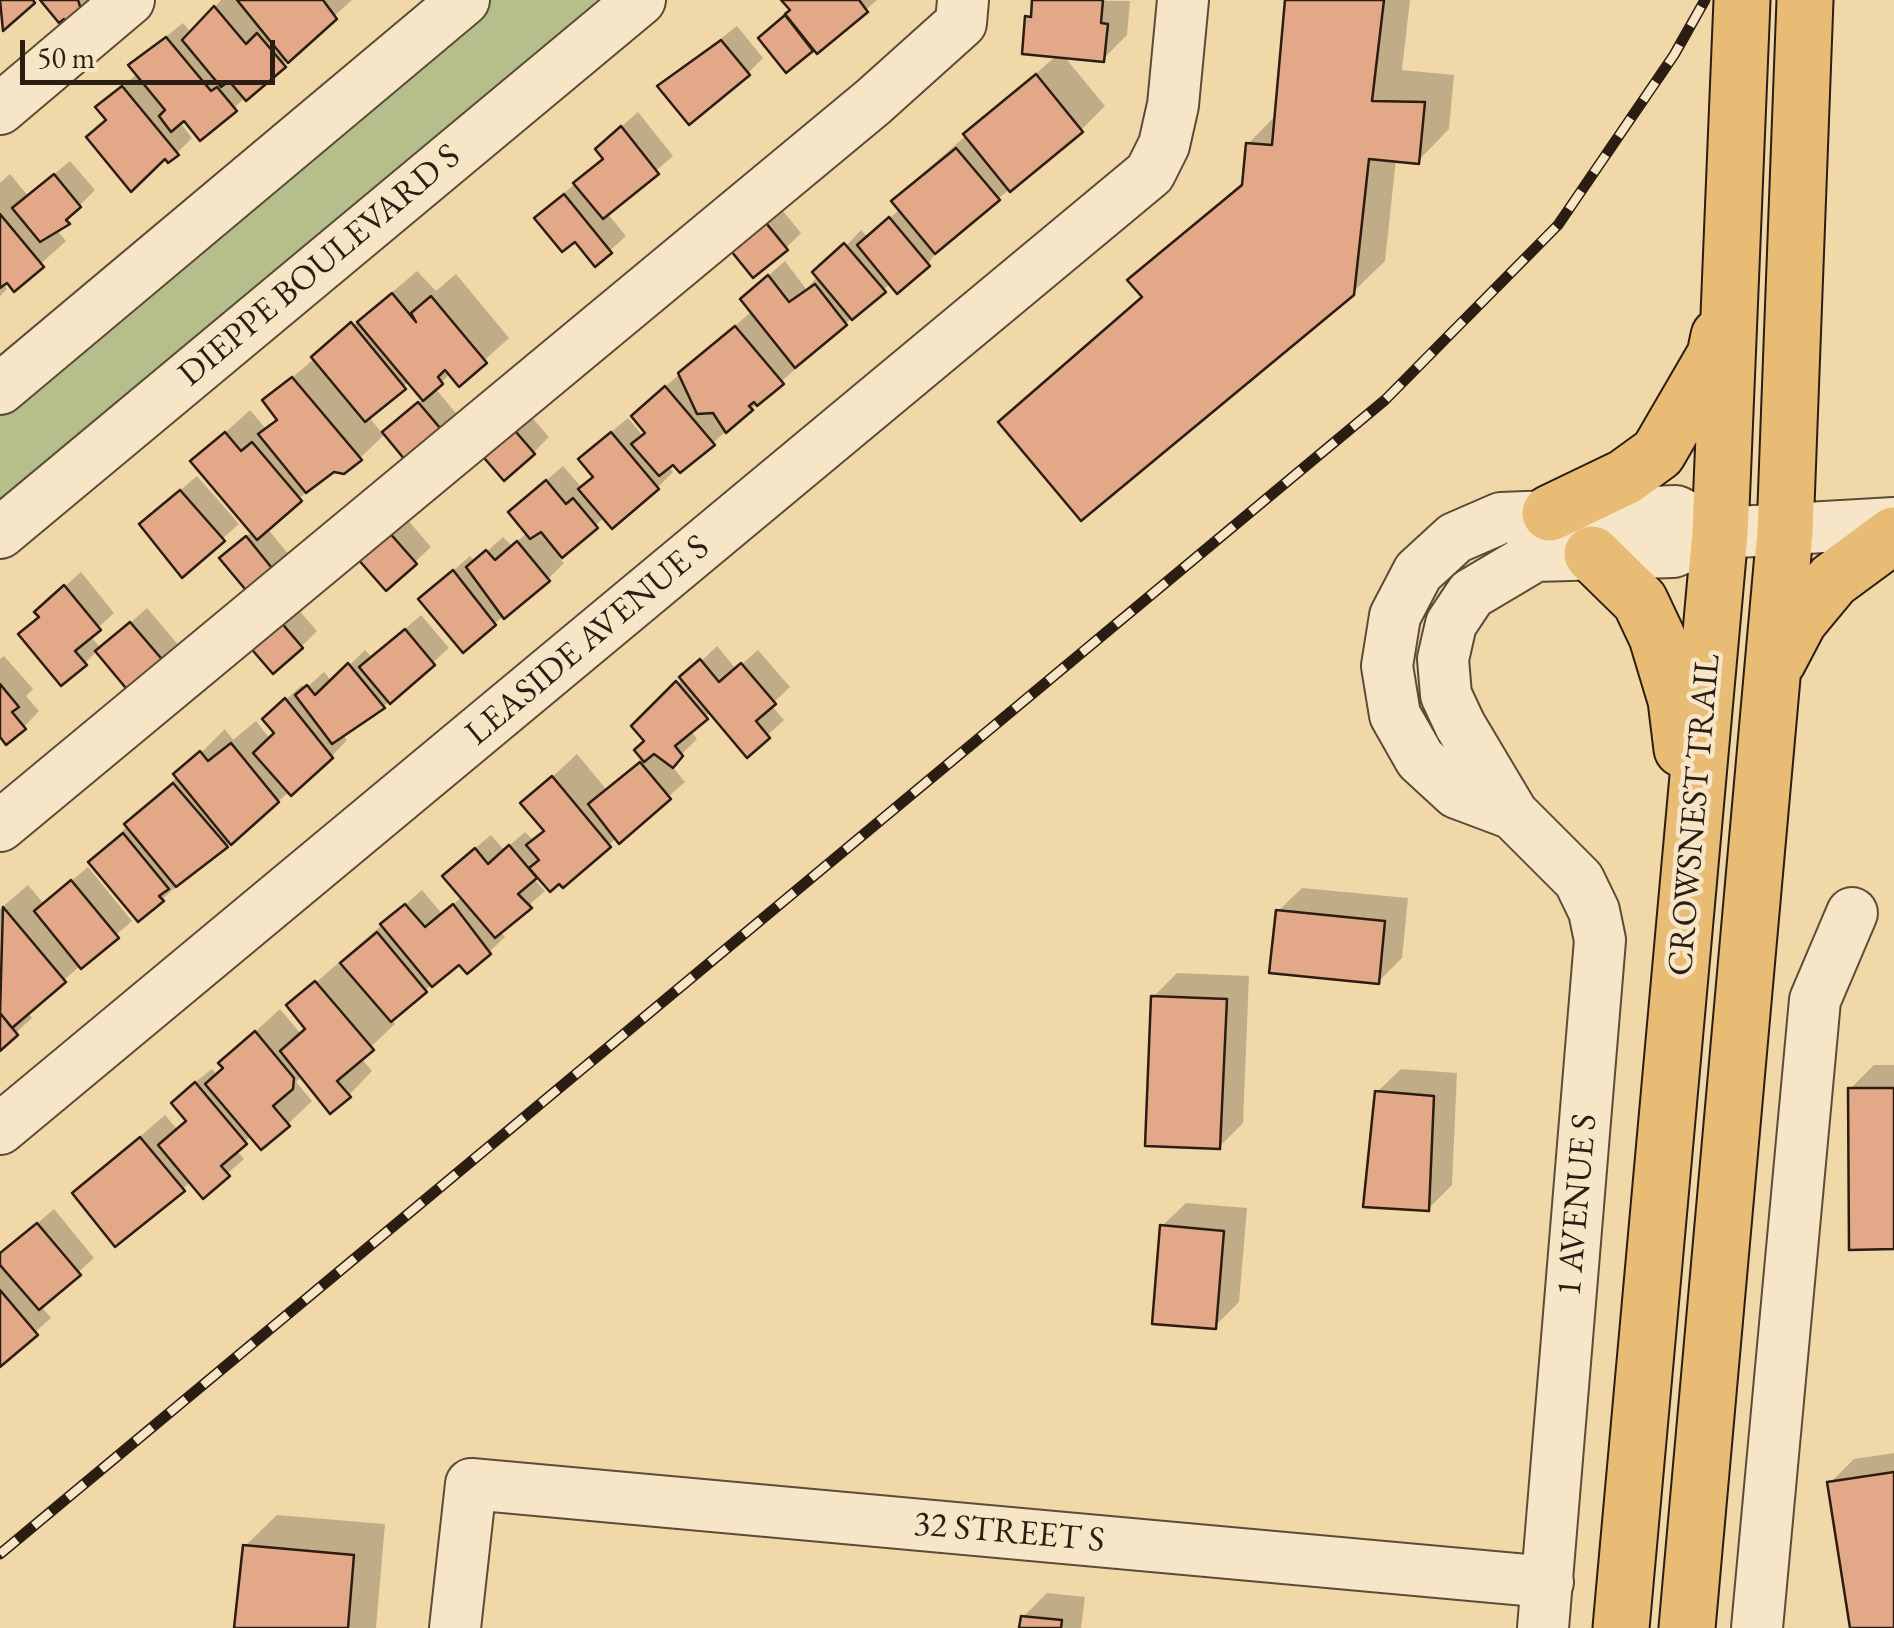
<!DOCTYPE html>
<style>
body{margin:0}
#map{position:relative;width:1894px;height:1628px;overflow:hidden;background:#f1d8a9;font-family:"EB Garamond",serif}
canvas{display:block}
.scale{position:absolute;left:20px;top:40px;width:255px;height:45px;box-sizing:border-box;border:5px solid #2b1d11;border-top:0;padding-left:12px;font-size:30px;line-height:35px;white-space:nowrap;color:#2b1d11;-webkit-text-stroke:8px #f6e6c7;paint-order:stroke}
</style>
<div id="map">
<canvas width="1894" height="1628"></canvas>
<div class="scale">50 m</div>
</div>
<script>
const context = document.querySelector('canvas').getContext('2d');
context.lineJoin = 'round';
function paint(path, color) { context.fillStyle = color; context.fill(path, 'evenodd'); }
const shape = rows => new Path2D(rows.map(r => 'M' + r).join(''));
function stroke(path, color, width, dash) { context.strokeStyle = color; context.lineWidth = width; context.lineCap = dash ? 'butt' : 'round'; context.setLineDash(dash || []); context.stroke(path); }
function label(font, color, halo, rows, align = 'center') {
  context.font = font + ' "EB Garamond",serif'; context.lineWidth = 9; context.setLineDash([]); context.textBaseline = 'middle'; context.strokeStyle = halo; context.fillStyle = color; for (const [text, x, y, turn = 0] of rows) {
    context.save(); context.translate(x, y); context.rotate((+turn || 0) * Math.PI / 180); context.textAlign = isNaN(turn) ? turn : align; if (halo) context.strokeText(text, 0, 0); context.fillText(text, 0, 0); context.restore();
  }
}
paint(shape([
 [464,0,640,0,0,533,0,389]
]), '#b6bf8b');
paint(shape([
 [43,0,95,0,81,14],
 [221,0,352,0,201,138,184,117,179,121,192,138,177,153,108,119,99,107,138,73,131,65,183,23,192,34],
 [785,0,877,0,818,51,814,46,786,69,776,23,792,9],
 [1034,0,1130,1,1127,35,1103,59,1063,55,1105,106,1081,130,941,246,928,264,891,283,713,443,668,466,673,472,657,488,605,517,559,558,564,563,548,579,495,623,421,599,470,556,475,562,503,537,512,546,528,532,527,497,563,466,582,488,595,475,597,444,628,418,643,436,648,431,650,400,752,311,759,284,785,261,806,289,861,230,868,238,901,208,895,201,918,178,1057,55,1027,18,1033,11],
 [1287,0,1410,0,1402,70,1454,75,1449,129,1418,161,1396,159,1385,261,1352,293,1002,422,1144,295,1131,280,1245,180,1248,144,1277,114],
 [737,26,763,58,748,73,660,86],
 [638,112,673,156,607,213,626,236,596,263,553,203,605,157,613,134],
 [70,161,95,190,56,229,66,241,14,288,7,279,2,283,7,289,0,296,0,183,10,174,28,196],
 [778,205,801,233,786,248,731,246],
 [417,271,436,291,456,274,509,338,459,383,451,373,435,388,460,418,444,433,386,433,360,458,324,476,267,528,290,556,275,571,238,543,253,531,194,461,250,410,266,429,278,417,266,400],
 [410,381,424,398,383,434,368,416],
 [527,412,549,437,533,453,482,452],
 [197,476,239,524,182,575,158,509],
 [405,517,431,547,415,562,361,558],
 [81,572,114,613,90,635,101,649,147,608,180,647,164,662,98,650,85,663,41,616,53,597],
 [295,606,317,631,301,647,252,646],
 [421,615,449,648,384,706,342,734,347,740,332,756,162,899,91,862,225,729,233,740,256,721,270,739,277,732,281,704,302,685,305,689,324,672,332,682,365,650,372,658],
 [717,646,736,669,758,650,790,687,771,705,784,720,747,754,711,712,690,730,697,739,671,765,685,782,619,840,617,837,609,845,538,874,533,878,545,891,500,931,505,937,489,952,460,961,391,1019,395,1024,360,1057,372,1071,349,1095,303,1075,296,1082,312,1101,288,1124,252,1135,236,1150,244,1159,203,1195,191,1181,183,1189,75,1193,165,1115,177,1129,188,1120,189,1087,212,1069,217,1075,225,1067,221,1063,280,1009,301,1034,307,1028,289,1006,422,890,442,914,463,896,461,860,491,835,504,850,525,832,534,841,546,829,524,803,577,754,606,789,644,758,647,740,634,726],
 [4,656,33,689,26,696,39,711,24,727,0,733,0,659],
 [88,867,132,921,27,1012,32,1018,0,1047,0,909,28,885,44,904],
 [1302,888,1408,898,1402,958,1378,982,1278,911],
 [1177,973,1249,976,1243,1123,1219,1147,1153,997],
 [1874,1065,1894,1065,1894,1247,1850,1089],
 [1401,1069,1457,1073,1452,1185,1428,1209,1377,1092],
 [1186,1203,1247,1208,1239,1302,1215,1326,1162,1226],
 [54,1209,94,1258,41,1306,51,1318,0,1363,0,1255],
 [1894,1453,1894,1627,1852,1628,1830,1483,1854,1459],
 [277,1515,385,1524,376,1628,237,1628,245,1546],
 [1047,1593,1085,1597,1081,1628,1022,1628,1023,1617]
]), '#0003');
const building = shape([
 [0,0,33,0,35,3,3,31,0,0],
 [40,0,78,0,83,16,70,26,64,19,59,23,40,0],
 [237,0,323,0,337,19,288,63,237,0],
 [781,0,859,0,868,12,817,54,785,14,790,10,781,0],
 [1032,0,1103,0,1101,23,1108,24,1104,62,1022,54,1025,16,1031,17,1032,0],
 [1285,0,1384,0,1372,101,1425,102,1419,164,1369,159,1354,295,1081,521,998,422,1142,297,1127,280,1242,185,1246,143,1272,145,1285,0],
 [214,6,246,44,257,33,286,67,246,101,229,81,221,87,182,40,214,6],
 [785,15,813,51,786,73,758,38,785,15],
 [166,37,211,91,217,87,237,111,200,141,184,121,171,132,159,116,165,110,128,65,166,37],
 [721,40,750,75,689,125,657,86,721,40],
 [1036,74,1083,132,1010,192,963,134,1036,74],
 [122,86,179,155,168,163,165,159,131,192,86,137,106,120,95,107,122,86],
 [621,126,659,174,603,219,573,183,603,159,595,149,621,126],
 [956,148,1000,200,935,254,891,201,956,148],
 [54,174,81,207,66,220,70,224,40,242,12,208,54,174],
 [564,194,612,253,595,267,575,242,562,252,534,218,564,194],
 [0,214,44,267,14,292,7,283,0,288,0,214],
 [889,217,930,266,897,294,857,245,889,217],
 [762,218,788,250,753,278,727,246,762,218],
 [844,243,886,292,852,320,812,272,844,243],
 [768,275,789,302,815,284,847,325,795,368,740,299,768,275],
 [392,293,416,322,411,313,431,296,487,363,459,387,445,370,438,377,443,384,423,401,357,322,392,293],
 [351,322,406,389,365,422,311,357,351,322],
 [735,326,784,384,757,406,754,402,749,406,753,410,726,433,713,413,697,414,678,373,735,326],
 [292,377,362,460,344,474,334,472,306,493,258,434,277,420,262,400,292,377],
 [665,386,715,445,680,473,673,465,659,476,631,444,645,433,631,416,665,386],
 [418,402,446,435,410,466,382,432,418,402],
 [510,425,535,454,504,481,479,452,510,425],
 [225,432,241,451,252,442,302,501,257,540,190,461,225,432],
 [611,432,659,489,612,529,578,489,593,477,578,459,611,432],
 [546,480,566,504,573,498,598,528,562,558,541,532,530,539,508,512,546,480],
 [180,490,225,541,182,578,139,524,180,490],
 [388,531,417,564,386,591,357,558,388,531],
 [246,536,276,573,250,595,219,558,246,536],
 [517,541,550,581,504,619,466,567,486,550,495,560,517,541],
 [453,570,496,625,463,653,418,599,453,570],
 [64,585,101,630,75,651,87,665,61,686,18,634,39,617,34,612,64,585],
 [279,620,303,648,273,674,248,645,279,620],
 [130,622,166,664,130,693,95,651,130,622],
 [405,629,435,665,390,704,359,667,405,629],
 [700,659,719,682,741,663,776,704,756,721,770,738,747,758,679,677,700,659],
 [348,663,385,708,332,744,295,695,307,685,315,695,348,663],
 [676,681,708,719,675,746,683,756,673,768,654,754,644,762,634,750,644,741,631,726,676,681],
 [0,684,19,707,12,712,26,729,6,745,0,737,0,684],
 [285,698,333,758,291,796,253,753,274,733,262,719,285,698],
 [231,743,279,802,231,845,173,774,200,751,208,761,231,743],
 [640,762,671,799,619,844,588,804,640,762],
 [552,776,611,847,563,888,559,884,550,892,529,868,539,860,526,845,544,831,520,803,552,776],
 [173,783,228,847,176,887,124,824,173,783],
 [123,833,169,889,159,896,164,901,138,922,88,862,123,833],
 [509,845,537,878,518,894,532,908,495,938,442,876,475,848,488,864,509,845],
 [71,880,119,938,81,969,34,911,71,880],
 [405,904,425,927,453,904,491,954,467,974,459,965,432,987,380,924,405,904],
 [3,907,66,982,12,1028,0,1013,3,907],
 [1276,910,1385,921,1379,984,1269,973,1276,910],
 [377,932,427,992,391,1022,340,963,377,932],
 [315,981,374,1050,337,1081,351,1097,330,1114,280,1051,305,1029,286,1005,315,981],
 [1151,996,1227,999,1220,1149,1145,1146,1151,996],
 [0,1013,18,1035,0,1051,0,1013],
 [255,1031,294,1078,293,1089,273,1106,290,1126,261,1150,205,1084,223,1068,218,1063,255,1031],
 [195,1082,247,1144,221,1166,230,1176,203,1199,158,1145,186,1121,171,1103,195,1082],
 [1848,1088,1894,1088,1894,1249,1849,1250,1848,1088],
 [1375,1091,1434,1096,1429,1211,1363,1207,1375,1091],
 [140,1137,185,1191,115,1247,72,1193,140,1137],
 [37,1223,81,1275,39,1310,0,1265,0,1253,37,1223],
 [1160,1225,1224,1231,1216,1329,1152,1324,1160,1225],
 [0,1290,38,1335,0,1367,0,1290],
 [1894,1472,1894,1628,1850,1628,1827,1482,1894,1472],
 [243,1545,354,1555,348,1628,234,1628,243,1545],
 [1021,1616,1062,1620,1061,1628,1019,1628,1021,1616]
]);
paint(building, '#e3a887');
stroke(building, '#2b1d11', 2.5);
const minor = shape([
 [0,109,129,0],
 [0,389,464,0],
 [0,533,640,0],
 [1513,814,1457,793,1420,759,1395,715,1387,666,1395,616,1418,572,1455,538,1501,518,1676,511,1720,533],
 [0,826,873,102,961,23,963,0],
 [0,1129,1150,173,1164,145,1173,105,1183,0],
 [455,1628,471,1484,1548,1582],
 [1543,1628,1600,940,1594,911,1579,880,1513,814,1460,725,1446,695,1443,659,1451,624,1471,594,1535,556,1673,552,1720,533,1894,523],
 [1757,1628,1815,1000,1852,913]
]);
const highway = shape([
 [1550,513,1625,477,1658,453,1715,355,1719,336],
 [1592,554,1640,601,1657,637,1676,700,1682,749],
 [1778,661,1799,621,1833,580,1894,535],
 [1621,1628,1720,533,1742,0],
 [1687,1628,1785,532,1805,0]
]);
stroke(minor, '#5c4c37', 54);
stroke(highway, '#2b1d11', 59);
stroke(minor, '#f6e6c7', 50);
stroke(highway, '#e8bc74', 55);
const rail = shape([
 [0,1554,1385,400,1558,225,1674,55,1705,0]
]);
stroke(rail, '#2b1d11', 11);
stroke(rail, '#f6e6c7', 8, [22]);
label('35px', '#2b1d11', '#f6e6c7', [
 ["DIEPPE BOULEVARD S",320,266,-40],
 ["LEASIDE AVENUE S",588,641,-40],
 ["CROWSNEST TRAIL",1695,815,-85],
 ["1 AVENUE S",1578,1205,-85],
 ["32 STREET S",1009,1533,5]
]);
</script>
